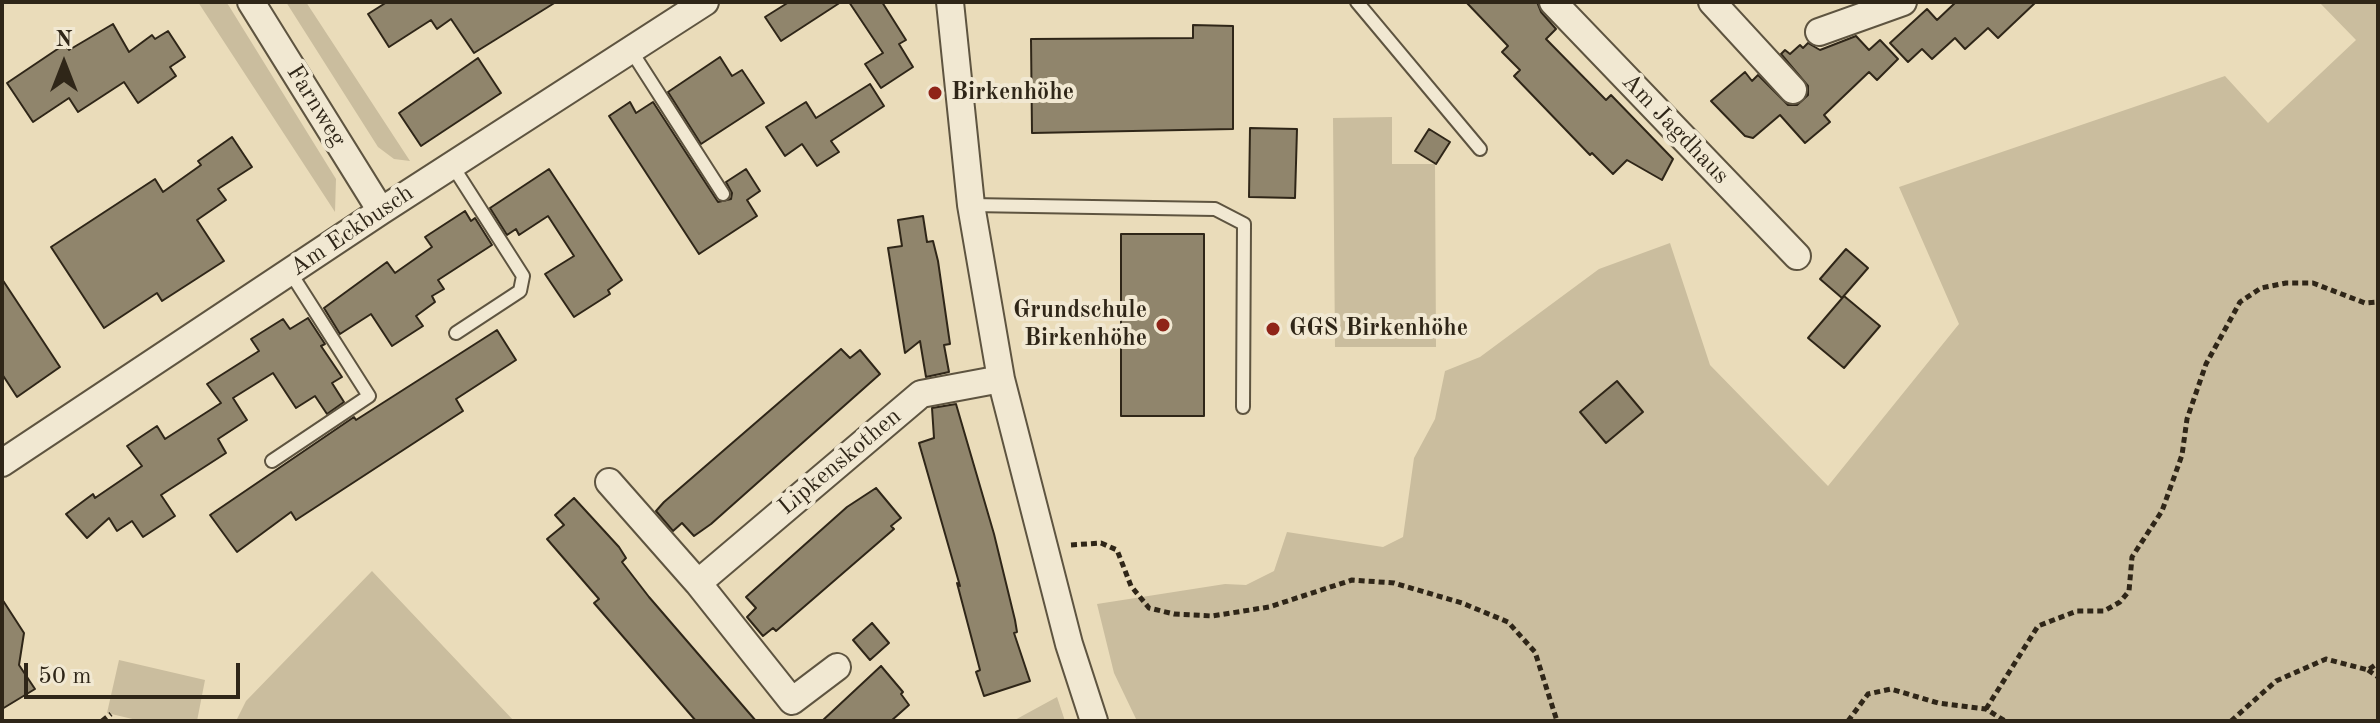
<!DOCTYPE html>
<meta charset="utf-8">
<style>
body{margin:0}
#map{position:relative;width:2380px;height:723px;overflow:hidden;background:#eadcba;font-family:"Old Standard TT",serif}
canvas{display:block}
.frame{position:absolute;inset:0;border:4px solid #2f2618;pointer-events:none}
.north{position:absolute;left:24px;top:24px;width:80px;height:80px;-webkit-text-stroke:6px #f1e8d2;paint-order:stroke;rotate:0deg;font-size:22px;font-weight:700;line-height:32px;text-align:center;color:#2f2618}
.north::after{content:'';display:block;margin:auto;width:28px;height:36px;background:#2f2618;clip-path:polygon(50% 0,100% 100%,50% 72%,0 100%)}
.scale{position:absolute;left:24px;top:663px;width:216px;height:36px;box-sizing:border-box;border:4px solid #2f2618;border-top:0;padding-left:10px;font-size:24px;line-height:28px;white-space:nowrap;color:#2f2618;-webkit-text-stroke:6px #f1e8d2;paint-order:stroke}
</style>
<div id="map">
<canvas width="2380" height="723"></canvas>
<div class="frame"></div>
<div class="north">N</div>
<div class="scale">50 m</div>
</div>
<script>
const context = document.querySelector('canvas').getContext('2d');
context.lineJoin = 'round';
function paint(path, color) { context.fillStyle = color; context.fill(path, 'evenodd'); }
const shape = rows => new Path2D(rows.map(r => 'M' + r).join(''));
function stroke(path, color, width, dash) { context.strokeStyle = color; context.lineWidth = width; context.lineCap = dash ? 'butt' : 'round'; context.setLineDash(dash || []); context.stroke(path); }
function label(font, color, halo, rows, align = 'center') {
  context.font = font + ' "Old Standard TT",serif'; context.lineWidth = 8; context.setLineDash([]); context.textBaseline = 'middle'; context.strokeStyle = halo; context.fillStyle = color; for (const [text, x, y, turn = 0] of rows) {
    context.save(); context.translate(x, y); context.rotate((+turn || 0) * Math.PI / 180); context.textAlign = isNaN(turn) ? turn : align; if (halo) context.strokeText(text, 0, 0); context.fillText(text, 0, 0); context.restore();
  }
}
paint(shape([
 [198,2,226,2,229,6,336,179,335,212],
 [286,2,306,2,410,161,394,159,378,147],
 [2319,2,2378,2,2378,721,1137,721,1114,673,1097,604,1225,584,1246,585,1274,571,1287,532,1383,547,1403,537,1414,458,1435,419,1445,371,1480,357,1599,269,1670,243,1710,365,1828,486,1959,324,1899,187,2225,76,2268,123,2356,40],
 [1392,117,1392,164,1435,164,1436,347,1335,347,1333,118],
 [372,571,425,627,514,721,236,721,246,701],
 [119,660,205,680,197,721,141,721,107,713],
 [1057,697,1065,721,1013,721]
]), '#cabd9e');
const building = shape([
 [387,2,556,2,474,53,451,19,437,29,431,20,389,47,368,14,387,2],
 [789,2,841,2,781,41,765,17,789,2],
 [849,2,882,2,906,40,899,44,913,67,881,88,865,64,883,53,849,2],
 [1466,2,1537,2,1541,12,1556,29,1546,39,1606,100,1611,95,1673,159,1662,180,1627,160,1613,174,1592,153,1590,155,1514,76,1520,70,1502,52,1508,46,1466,2],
 [1956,2,2036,2,1998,38,1988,28,1965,49,1955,38,1932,59,1922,49,1908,62,1890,43,1927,9,1937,20,1956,2],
 [113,24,129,52,152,35,155,39,168,31,185,57,170,67,176,76,138,103,124,82,78,112,69,98,33,122,7,83,65,44,69,50,113,24],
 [1193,25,1233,26,1233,129,1032,133,1031,39,1193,38,1193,25],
 [1856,36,1869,50,1880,40,1898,59,1877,80,1869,72,1824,115,1830,122,1805,143,1780,115,1753,138,1745,136,1711,101,1745,72,1752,81,1758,75,1788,105,1797,105,1808,95,1808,86,1781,54,1785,50,1790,54,1800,45,1803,48,1808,43,1820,50,1856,36],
 [720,57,732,76,742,70,764,103,701,144,668,92,720,57],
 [478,58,501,93,421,146,399,113,478,58],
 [870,84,884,106,831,141,839,152,817,166,802,144,785,156,766,127,806,102,816,118,870,84],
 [630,102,636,113,653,102,718,202,731,199,732,193,726,182,746,169,760,191,747,200,757,216,699,254,609,116,630,102],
 [1250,128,1297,129,1295,198,1249,197,1250,128],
 [1429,129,1450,142,1436,164,1415,151,1429,129],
 [232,137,252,167,218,189,226,200,197,220,224,261,162,301,157,293,104,328,51,247,155,179,163,192,201,165,198,161,232,137],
 [549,169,622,280,608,290,610,294,574,317,545,274,574,256,548,216,519,235,516,229,507,235,490,208,549,169],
 [465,211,471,221,475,218,492,245,438,280,444,289,432,296,435,302,416,316,423,326,392,346,371,314,340,334,324,308,387,262,395,273,432,247,425,237,465,211],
 [923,216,927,242,933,241,938,261,950,344,944,345,949,372,926,377,920,341,905,353,888,248,902,246,898,220,923,216],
 [1121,234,1204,234,1204,416,1121,416,1121,234],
 [1846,249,1868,268,1842,298,1820,279,1846,249],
 [2,279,60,367,17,397,2,374,2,279],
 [1844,296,1880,326,1844,368,1808,338,1844,296],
 [308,318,325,344,321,346,342,377,332,383,344,402,327,414,315,396,296,408,273,373,233,398,247,420,218,439,226,453,161,495,175,516,143,537,132,521,117,531,109,518,87,538,66,514,93,494,95,498,142,466,127,446,157,426,165,439,221,403,207,384,259,351,251,339,283,319,290,329,308,318],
 [497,330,516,360,456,399,463,411,296,520,291,512,237,552,210,515,354,417,356,420,497,330],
 [841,349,850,358,860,350,880,374,711,524,694,536,682,523,673,531,656,511,664,502,841,349],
 [1617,381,1643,412,1606,443,1580,412,1617,381],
 [956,404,994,534,1015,620,1017,632,1014,633,1030,681,984,696,976,672,980,670,957,583,960,586,919,443,934,438,932,408,956,404],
 [876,488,901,518,891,526,894,529,776,631,773,628,763,636,747,617,756,608,746,597,847,507,876,488],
 [574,498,619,547,626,558,622,562,649,597,756,721,696,721,594,603,599,599,547,539,564,525,555,515,574,498],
 [2,599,24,633,19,665,35,689,2,709,2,599],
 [872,623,889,643,870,660,853,640,872,623],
 [881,666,903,692,901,694,909,705,891,721,822,721,881,666]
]);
paint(building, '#90856c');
stroke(building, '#2f2618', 2);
const service = shape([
 [1357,2,1480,149],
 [630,49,723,194],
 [452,165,523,276,520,291,456,333],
 [971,205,1215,209,1244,224,1243,407],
 [272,461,369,396,290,272]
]);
const minor = shape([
 [251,2,381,211],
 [950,2,971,205,1001,379,1069,644,1094,721],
 [1553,2,1797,256],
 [1712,2,1793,90],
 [1819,32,1903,2],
 [2,463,381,211,705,2],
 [609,482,698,583],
 [837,667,792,701,698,583,921,394,1001,379]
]);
stroke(service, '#5e5440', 16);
stroke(minor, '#5e5440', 30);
stroke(shape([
 [1071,545,1101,543,1117,550,1131,586,1149,608,1174,614,1212,616,1269,607,1352,580,1394,583,1462,603,1508,622,1535,652,1557,721],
 [2368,670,2378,677],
 [1986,709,2038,626,2077,611,2104,611,2120,602,2129,591,2132,557,2162,511,2182,455,2187,419,2206,364,2240,302,2261,288,2286,283,2313,283,2365,303,2378,302],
 [102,721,111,714],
 [1848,721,1868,694,1891,689,1938,703,1986,709,2005,721],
 [2231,721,2276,681,2326,659,2368,670,2378,663]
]), '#2f2618', 5, [6, 4]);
stroke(service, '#f1e8d2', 12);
stroke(minor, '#f1e8d2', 26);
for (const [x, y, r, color] of [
 [935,93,8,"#8f2418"],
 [1163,325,8,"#8f2418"],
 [1273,329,8,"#8f2418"]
]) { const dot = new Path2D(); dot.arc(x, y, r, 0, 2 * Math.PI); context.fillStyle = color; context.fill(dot); stroke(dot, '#f1e8d2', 3); }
label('bold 24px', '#2f2618', '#f1e8d2', [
 ["Birkenhöhe",951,93],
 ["Grundschule",1147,311,"right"],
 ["Birkenhöhe",1147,339,"right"],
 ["GGS Birkenhöhe",1289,329]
], 'left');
label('24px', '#2f2618', '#f1e8d2', [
 ["Farnweg",316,106,58],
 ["Am Jagdhaus",1675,129,46],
 ["Am Eckbusch",352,231,-34],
 ["Lipkenskothen",840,462,-40]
]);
</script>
